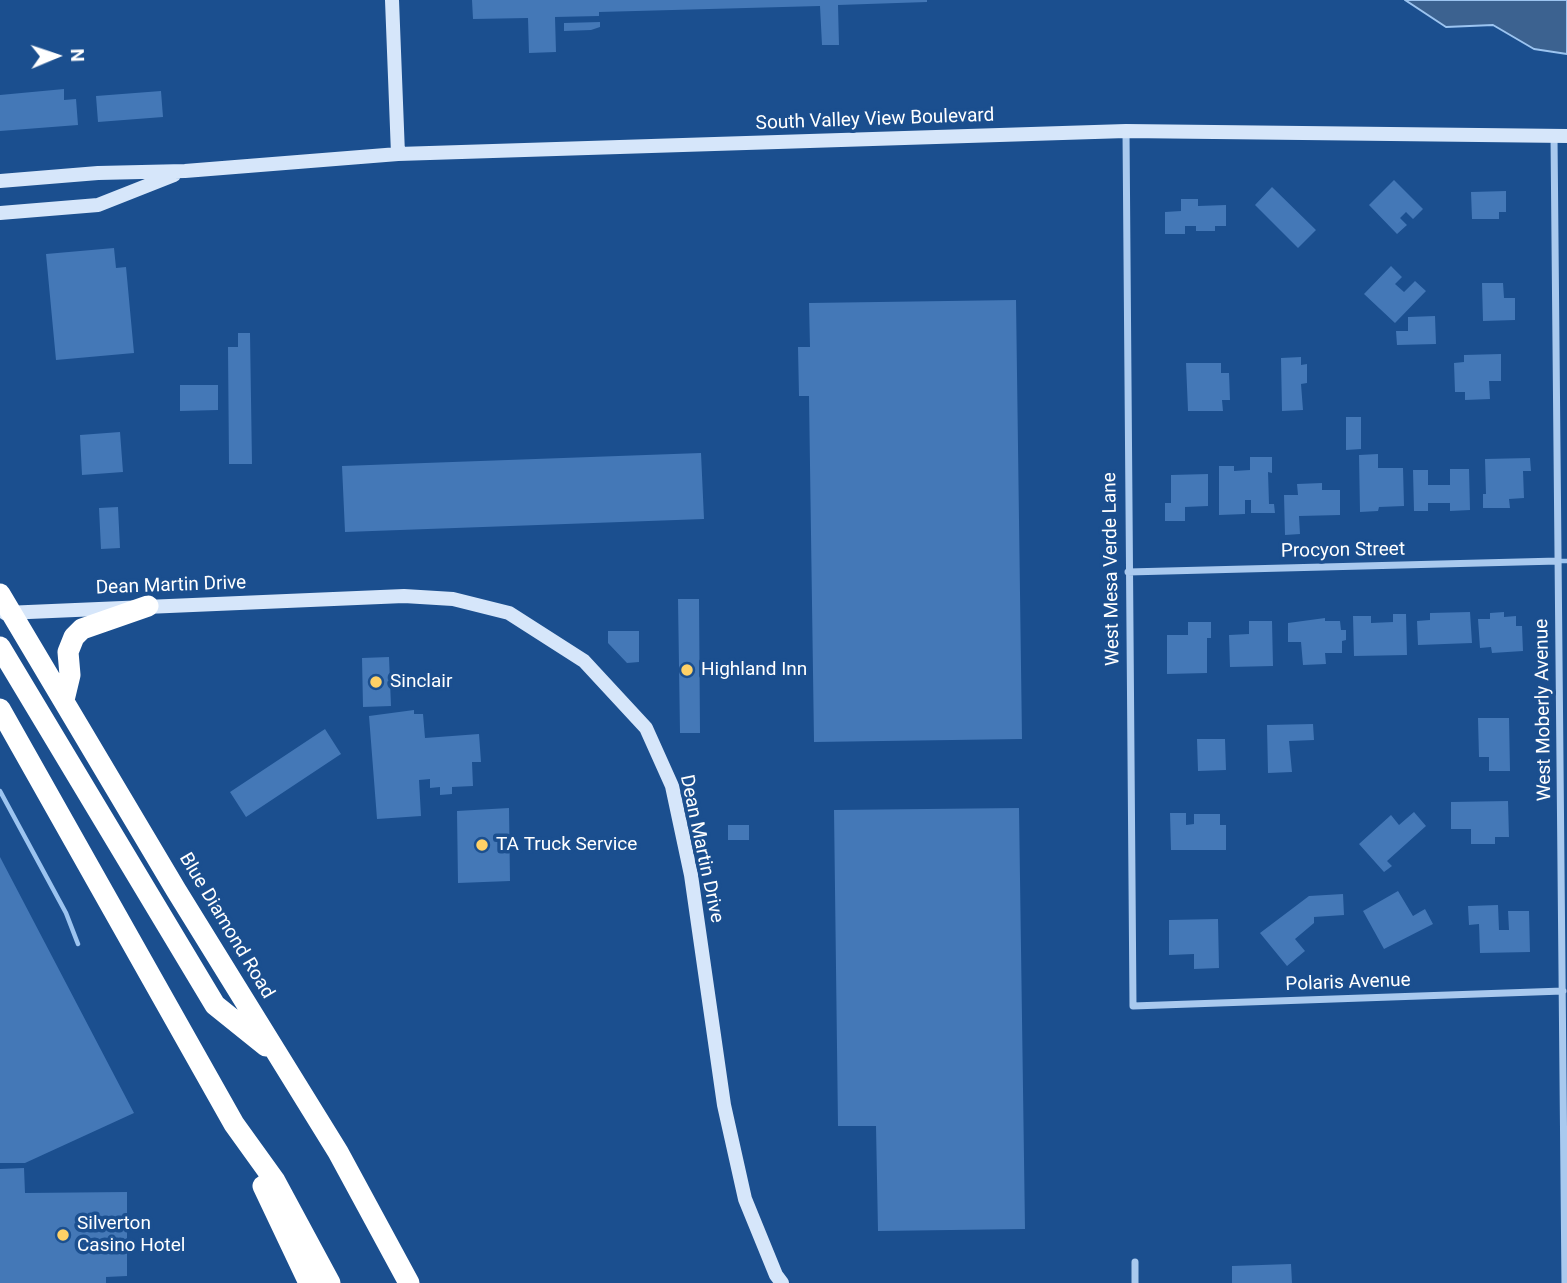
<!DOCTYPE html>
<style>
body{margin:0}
#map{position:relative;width:1567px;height:1283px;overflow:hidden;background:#1b4f8f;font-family:Roboto,sans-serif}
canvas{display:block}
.north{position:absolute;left:21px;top:21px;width:70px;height:70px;-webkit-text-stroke:5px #1b4f8f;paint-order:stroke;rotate:88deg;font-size:19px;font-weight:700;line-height:28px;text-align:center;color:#fff}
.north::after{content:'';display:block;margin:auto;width:24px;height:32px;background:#fff;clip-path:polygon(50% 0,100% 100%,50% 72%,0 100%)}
</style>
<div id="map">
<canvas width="1567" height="1283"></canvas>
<div class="north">N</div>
</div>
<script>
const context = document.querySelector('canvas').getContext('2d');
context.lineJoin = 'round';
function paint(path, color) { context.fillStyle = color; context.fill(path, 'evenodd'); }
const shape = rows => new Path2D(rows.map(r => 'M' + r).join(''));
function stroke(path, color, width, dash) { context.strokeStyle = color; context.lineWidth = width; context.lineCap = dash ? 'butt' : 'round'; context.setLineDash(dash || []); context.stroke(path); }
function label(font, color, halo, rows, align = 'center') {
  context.font = font + ' Roboto,sans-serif'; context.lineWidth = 7; context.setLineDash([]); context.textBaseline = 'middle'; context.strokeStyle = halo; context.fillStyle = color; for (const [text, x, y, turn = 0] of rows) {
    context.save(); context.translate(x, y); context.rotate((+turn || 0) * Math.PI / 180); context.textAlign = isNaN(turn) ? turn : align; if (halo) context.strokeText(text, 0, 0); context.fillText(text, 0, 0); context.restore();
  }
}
const water = shape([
 [1405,0,1567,0,1567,54,1534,49,1493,25,1446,27,1405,0]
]);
paint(water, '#3c6290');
stroke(water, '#9cc4f0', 2);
stroke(shape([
 [1558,561,1567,561],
 [0,791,66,913,78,944]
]), '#9cc4f0', 4.5);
paint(shape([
 [472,0,927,0,927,2,838,5,839,45,822,45,820,6,599,12,599,16,555,17,556,52,529,53,528,18,473,19],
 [600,22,600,27,591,30,564,31,564,23],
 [64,89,64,100,76,99,78,125,0,131,0,95],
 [161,91,163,117,98,122,96,96],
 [1394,180,1423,209,1413,219,1406,212,1400,218,1407,225,1397,234,1369,205],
 [1272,187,1316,230,1298,248,1255,205],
 [1506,191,1506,212,1499,212,1499,219,1472,219,1471,192],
 [1181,199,1198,199,1198,206,1226,205,1226,226,1215,226,1215,231,1196,231,1196,226,1185,226,1185,234,1165,234,1165,212,1181,211],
 [114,248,116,268,126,267,134,353,56,360,46,254],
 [1391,266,1402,277,1395,284,1404,292,1415,281,1426,291,1395,323,1364,294],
 [1482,283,1503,283,1504,298,1515,298,1515,320,1483,321],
 [1016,300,1022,739,814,742,809,396,799,396,798,347,810,347,809,303],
 [1435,316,1436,344,1397,345,1396,331,1408,331,1408,317],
 [238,333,250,333,252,464,229,464,228,347,238,347],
 [1501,354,1501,381,1489,381,1490,399,1465,400,1465,392,1455,392,1454,363,1464,362,1464,355],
 [1301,357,1301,365,1307,364,1307,383,1301,384,1303,410,1282,411,1281,358],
 [1186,363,1221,363,1221,373,1229,373,1230,400,1222,400,1223,411,1188,411],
 [180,385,218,385,218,410,180,411],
 [1346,417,1361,417,1361,449,1346,450],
 [120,432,123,472,82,475,80,435],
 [701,453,704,519,345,532,342,466],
 [1378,454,1378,468,1403,468,1404,506,1379,507,1378,511,1360,512,1359,455],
 [1250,457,1272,457,1272,473,1268,472,1269,504,1274,504,1275,513,1251,513,1251,500,1245,500,1245,514,1219,515,1219,466,1234,466,1234,471,1250,470],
 [1530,458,1531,471,1523,471,1524,498,1509,499,1510,508,1483,508,1483,494,1486,494,1485,459],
 [1450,469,1469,469,1470,510,1450,511,1450,503,1428,503,1428,511,1414,511,1413,470,1428,470,1428,485,1450,485],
 [1208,474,1208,506,1185,507,1185,521,1165,521,1165,503,1171,503,1171,475],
 [1322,483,1322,490,1340,490,1340,515,1299,516,1300,534,1285,535,1284,495,1298,495,1297,484],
 [118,507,120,548,101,549,99,508],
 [678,599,699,599,700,733,680,733],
 [1470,612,1472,643,1418,645,1417,621,1430,620,1430,613],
 [1504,612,1504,617,1516,616,1516,626,1522,626,1523,651,1492,653,1491,647,1480,648,1478,619,1490,619,1490,613],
 [1393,614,1406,614,1407,655,1354,656,1353,616,1371,616,1371,623,1393,622],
 [1325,618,1325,621,1340,621,1341,630,1346,630,1346,640,1342,641,1342,653,1325,653,1326,664,1303,665,1301,642,1288,642,1288,623],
 [1249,621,1272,621,1273,666,1230,667,1229,635,1249,634],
 [1188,622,1211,622,1211,638,1207,638,1207,673,1167,674,1167,635,1188,635],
 [608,631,639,631,639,662,627,663,608,643],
 [389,657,391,706,363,707,362,658],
 [414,710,414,714,423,714,425,738,479,734,481,762,472,762,473,786,452,787,452,794,440,795,440,787,430,788,430,779,419,780,421,816,377,819,369,716],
 [1478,718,1509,718,1510,771,1489,771,1489,757,1479,757],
 [1313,724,1314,740,1289,741,1292,772,1268,773,1267,725],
 [325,729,341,754,246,817,230,792],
 [1197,739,1225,739,1226,770,1198,771],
 [1508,801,1509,837,1495,837,1495,844,1471,844,1471,829,1451,829,1451,802],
 [509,808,510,881,458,883,457,811],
 [1019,808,1025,1229,878,1231,876,1126,838,1126,834,810],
 [1414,812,1426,826,1387,861,1392,866,1384,872,1359,844,1391,815,1399,825],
 [1170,813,1186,813,1186,825,1194,824,1194,814,1220,814,1220,825,1226,825,1226,850,1171,850],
 [728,825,749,825,749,840,728,840],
 [0,857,134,1113,25,1163,0,1163],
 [1398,891,1413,916,1425,909,1433,924,1384,949,1363,911],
 [1343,894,1344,915,1314,917,1314,923,1295,939,1305,951,1287,966,1260,933,1309,896],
 [1498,905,1499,930,1509,930,1508,911,1529,911,1530,952,1480,953,1479,924,1469,925,1468,906],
 [1218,919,1219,968,1194,969,1194,954,1169,955,1169,920],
 [24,1168,25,1193,127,1192,127,1276,106,1277,106,1283,0,1283,0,1169],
 [1291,1264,1292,1283,1232,1283,1232,1266]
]), '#4478b7');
stroke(shape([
 [1126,131,1133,1006,1563,991],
 [1554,136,1565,1283],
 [1128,572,1558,561],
 [1135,1262,1135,1283]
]), '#a9c9ee', 7);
stroke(shape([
 [392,0,398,154],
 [0,181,98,173,185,171,398,154,1126,131,1567,136],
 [0,213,98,205,174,175],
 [5,613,404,596,453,599,509,613,584,661,646,728,672,786,691,875,724,1105,745,1199,776,1275,782,1283]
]), '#d6e6fa', 14);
stroke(shape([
 [0,594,176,890,338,1152,409,1283],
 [0,647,215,1005,266,1046],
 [64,700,70,675,68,652,74,637,82,629,148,606],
 [0,709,234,1124,275,1181,330,1283],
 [263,1186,309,1283]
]), '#fff', 21);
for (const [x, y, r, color] of [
 [687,670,7,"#ffd166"],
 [376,682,7,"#ffd166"],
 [482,845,7,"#ffd166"],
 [63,1235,7,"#ffd166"]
]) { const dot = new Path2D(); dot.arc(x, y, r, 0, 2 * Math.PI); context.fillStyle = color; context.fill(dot); stroke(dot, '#1b4f8f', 2.5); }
label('19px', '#fff', '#1b4f8f', [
 ["South Valley View Boulevard",875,120,-2],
 ["Procyon Street",1343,551,-1],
 ["West Mesa Verde Lane",1112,569,-91],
 ["Dean Martin Drive",171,586,-2],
 ["West Moberly Avenue",1544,710,-91],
 ["Dean Martin Drive",701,849,78],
 ["Blue Diamond Road",226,926,59],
 ["Polaris Avenue",1348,983,-2]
]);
label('19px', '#fff', '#1b4f8f', [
 ["Highland Inn",701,670],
 ["Sinclair",390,682],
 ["TA Truck Service",496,845],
 ["Silverton",77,1224],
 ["Casino Hotel",77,1246]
], 'left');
</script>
